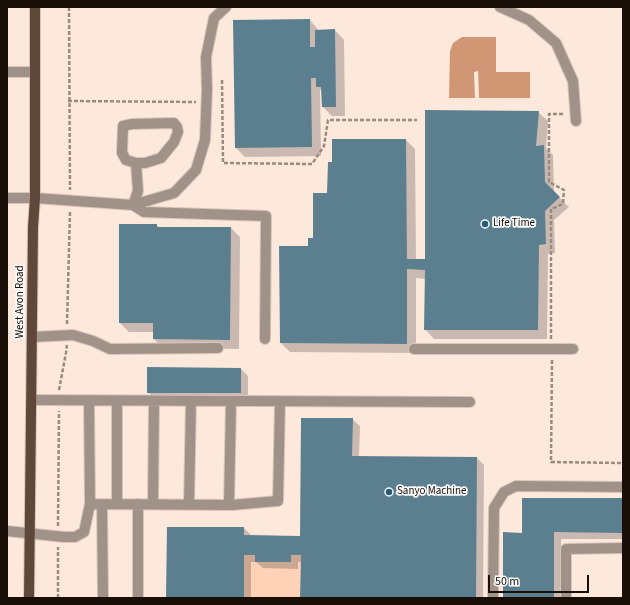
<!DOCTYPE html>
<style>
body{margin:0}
#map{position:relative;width:630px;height:605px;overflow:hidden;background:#fde8dc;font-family:"Source Sans 3",sans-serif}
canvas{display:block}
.frame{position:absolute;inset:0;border:8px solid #1a0e08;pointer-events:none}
.scale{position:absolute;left:488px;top:575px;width:101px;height:18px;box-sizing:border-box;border:2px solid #1a0e08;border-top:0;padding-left:5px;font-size:12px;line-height:14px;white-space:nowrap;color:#1a0e08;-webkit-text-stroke:3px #fafafa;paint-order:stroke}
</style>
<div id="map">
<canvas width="630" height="605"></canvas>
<div class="frame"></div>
<div class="scale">50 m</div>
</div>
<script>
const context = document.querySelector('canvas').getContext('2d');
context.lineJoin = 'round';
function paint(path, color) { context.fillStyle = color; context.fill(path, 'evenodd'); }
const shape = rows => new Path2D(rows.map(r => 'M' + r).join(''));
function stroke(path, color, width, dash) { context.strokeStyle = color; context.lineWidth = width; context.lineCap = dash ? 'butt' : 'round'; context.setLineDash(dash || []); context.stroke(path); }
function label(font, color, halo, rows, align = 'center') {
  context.font = font + ' "Source Sans 3",sans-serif'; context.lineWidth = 3.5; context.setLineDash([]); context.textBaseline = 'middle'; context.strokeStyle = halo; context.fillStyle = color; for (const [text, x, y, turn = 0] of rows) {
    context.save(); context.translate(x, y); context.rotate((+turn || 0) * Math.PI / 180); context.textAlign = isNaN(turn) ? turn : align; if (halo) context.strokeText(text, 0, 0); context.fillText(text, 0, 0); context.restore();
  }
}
paint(shape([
 [244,555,255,555,255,562,291,562,291,555,301,555,300,598,244,598]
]), '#ffd1b7');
paint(shape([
 [462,37,496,37,496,72,530,72,530,98,479,98,478,71,474,72,475,98,449,98,450,51,453,43]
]), '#d19775');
paint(shape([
 [310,20,319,31,335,30,344,40,345,116,332,116,323,107,322,92,320,89,321,156,245,157,236,148],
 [538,112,548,121,546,148,553,155,554,192,569,207,554,220,555,253,548,254,547,339,434,339,425,329,425,279,416,278,416,353,290,352,281,343,309,247,314,239,328,194,406,140,415,149,416,260,426,260],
 [157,225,159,228,231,228,240,237,239,349,163,348,154,339,154,332,129,332,120,323],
 [241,369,248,376,248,400,155,399,148,392],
 [352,419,360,426,359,457,477,458,484,465,483,598,301,598,302,562,298,562,298,569,263,568,256,562,251,562,251,598,167,598,244,528,251,535,301,537],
 [623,499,623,539,561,539,561,598,504,598,523,534]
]), '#0003');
paint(shape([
 [310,19,310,47,315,47,315,30,335,29,336,107,322,107,321,87,316,87,316,78,311,78,312,147,235,148,233,20],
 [425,110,539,111,536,146,544,145,545,182,560,197,545,211,546,244,539,245,538,330,424,330,425,270,407,269,407,344,280,343,279,246,308,246,308,238,313,238,313,193,327,193,328,162,332,162,332,139,406,139,407,259,425,259],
 [119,224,157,224,157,227,231,227,230,340,153,339,153,323,119,323],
 [147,367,241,368,241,393,147,393],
 [301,418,353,418,352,456,477,457,476,598,300,598,301,555,291,555,291,562,255,562,255,555,244,555,244,598,166,598,167,527,244,527,244,535,300,536],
 [522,498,623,498,623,533,554,532,554,598,503,598,503,532,522,533]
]), '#5c7f90');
const minor = shape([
 [500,7,529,20,556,43,573,81,576,121],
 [7,72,35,72],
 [136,163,145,163,161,158,174,142,178,132,177,127,174,123,132,124,123,126,122,153,126,160,136,163,138,191,133,205,144,212,266,216,265,339],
 [7,198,35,198,133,205,174,193,196,170,205,140,207,90,206,57,214,18,226,7],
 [32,337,73,335,93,341,110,349,218,348],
 [414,349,573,349],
 [32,400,470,402],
 [117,401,117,504],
 [90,504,232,505,278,501,280,402],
 [102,504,103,598],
 [138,504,138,598],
 [153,504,154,401],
 [189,504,191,401],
 [229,505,231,402],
 [7,531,64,537,75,537,84,532,90,504,89,401],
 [493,598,494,508,504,492,516,486,623,487],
 [566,598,566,549,623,548]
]);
const major = shape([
 [29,598,33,227,35,198,35,7]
]);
stroke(minor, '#d9c5ba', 12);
stroke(major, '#d9c5ba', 12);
stroke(shape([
 [69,7,70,190],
 [222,80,223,163,312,164,324,146,328,120,417,120],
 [68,101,196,102],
 [67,324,70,211],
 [551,339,551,209,563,204,564,190,549,182,549,114,565,114],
 [552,360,551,462,623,463],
 [59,390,66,353,67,345],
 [58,526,59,411],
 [58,598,58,547]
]), '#9b8a81', 2.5, [4, 2]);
stroke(minor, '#a09189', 10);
stroke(major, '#5f4739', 10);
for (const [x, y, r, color] of [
 [485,224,4,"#235d76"],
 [389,492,4,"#235d76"]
]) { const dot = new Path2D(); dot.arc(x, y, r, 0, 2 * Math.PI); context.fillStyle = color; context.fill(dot); stroke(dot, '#fafafa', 1.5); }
label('11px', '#1a0e08', '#fafafa', [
 ["Life Time",493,224],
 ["Sanyo Machine",397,492]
], 'left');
label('11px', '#1a0e08', '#fafafa', [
 ["West Avon Road",21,302,-90]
]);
</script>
